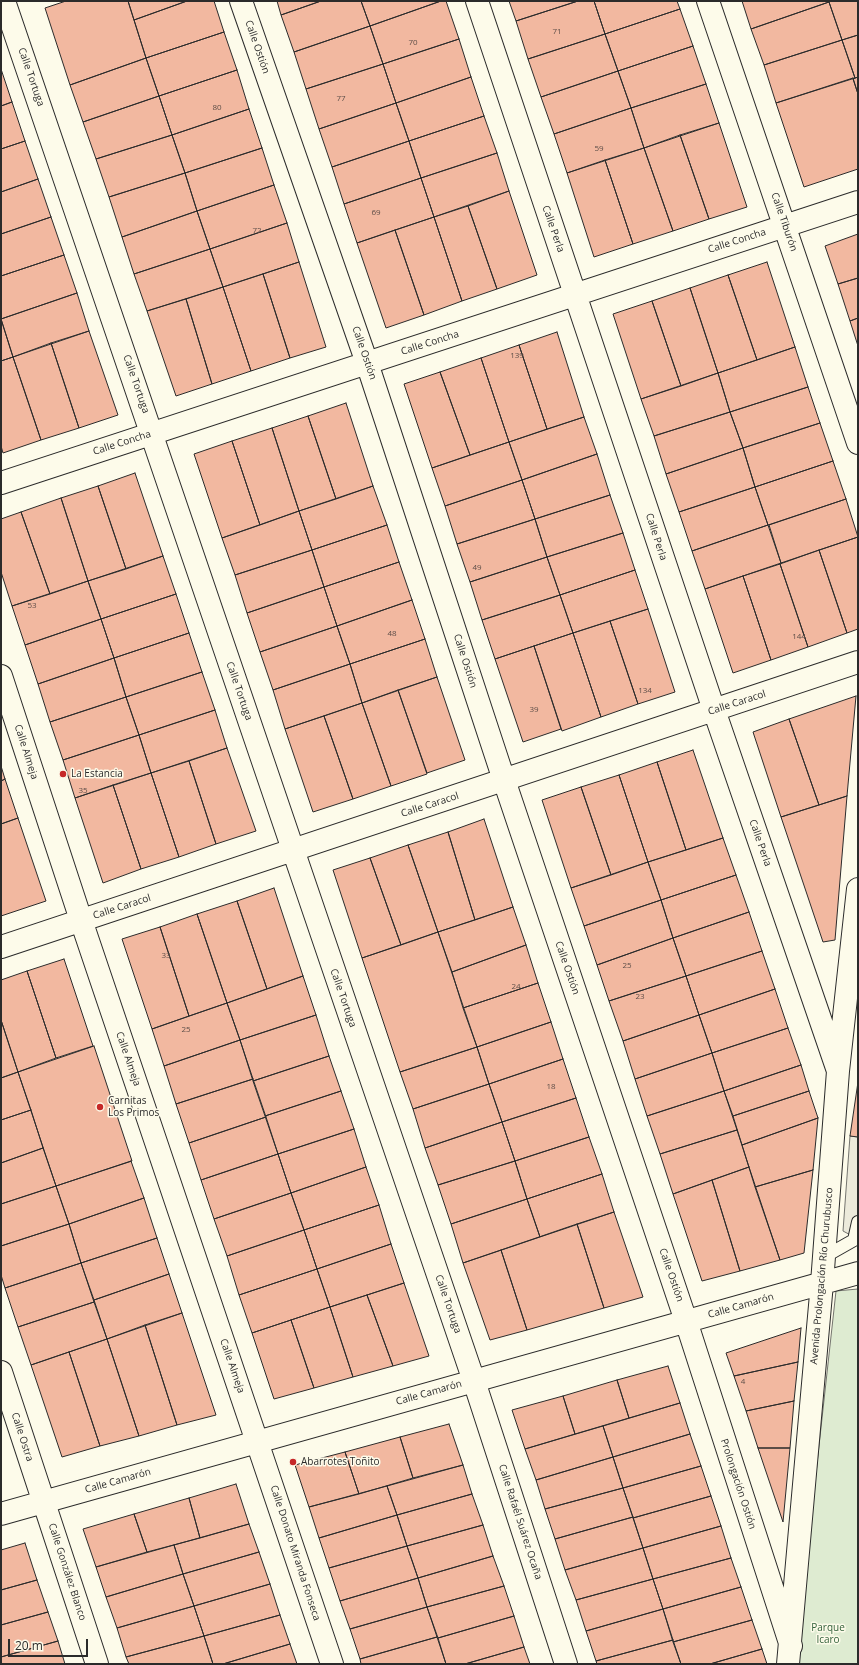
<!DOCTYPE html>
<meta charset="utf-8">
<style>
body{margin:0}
#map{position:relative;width:859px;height:1665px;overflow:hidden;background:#fdfbea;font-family:"Open Sans",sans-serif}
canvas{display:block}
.frame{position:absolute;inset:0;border:2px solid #2b2b2b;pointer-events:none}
.scale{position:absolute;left:8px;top:1639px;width:80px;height:18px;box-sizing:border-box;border:2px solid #2b2b2b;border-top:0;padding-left:5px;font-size:12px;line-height:14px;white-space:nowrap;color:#2b2b2b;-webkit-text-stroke:3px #fdfbea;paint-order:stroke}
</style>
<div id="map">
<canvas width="859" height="1665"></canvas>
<div class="frame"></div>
<div class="scale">20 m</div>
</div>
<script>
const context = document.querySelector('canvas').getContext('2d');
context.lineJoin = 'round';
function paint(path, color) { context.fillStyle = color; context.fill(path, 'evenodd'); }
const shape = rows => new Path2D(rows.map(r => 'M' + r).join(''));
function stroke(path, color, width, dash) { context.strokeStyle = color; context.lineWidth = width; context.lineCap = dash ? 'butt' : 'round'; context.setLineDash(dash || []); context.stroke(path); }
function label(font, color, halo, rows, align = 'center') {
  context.font = font + ' "Open Sans",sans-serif'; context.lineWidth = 3; context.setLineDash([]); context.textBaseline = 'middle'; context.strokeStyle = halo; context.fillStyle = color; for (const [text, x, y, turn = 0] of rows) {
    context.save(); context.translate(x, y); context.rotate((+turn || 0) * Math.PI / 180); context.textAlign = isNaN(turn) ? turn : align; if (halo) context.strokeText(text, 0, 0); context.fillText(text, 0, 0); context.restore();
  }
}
const green = shape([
 [858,1289,858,1664,795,1664,836,1291,858,1289]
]);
paint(green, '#deebd1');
stroke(green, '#74746e', 1);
const parking = shape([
 [850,1136,858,1137,858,1239,843,1231,850,1136]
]);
paint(parking, '#eceadb');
stroke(parking, '#74746e', 1);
const building = shape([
 [66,1,128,1,146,58,70,85,45,8,66,1],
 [128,1,187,1,134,20,128,1],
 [187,1,214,1,224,32,146,58,134,20,187,1],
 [277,1,321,1,281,15,277,1],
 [321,1,361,1,370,26,294,52,281,15,321,1],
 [361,1,441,1,370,26,361,1],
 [441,1,446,1,459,39,383,64,370,26,441,1],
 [509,1,578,1,516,21,509,1],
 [578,1,594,1,605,34,528,59,516,21,578,1],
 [594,1,677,1,680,9,605,34,594,1],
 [742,1,828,1,829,2,751,29,742,1],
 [831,1,858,1,858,35,842,40,829,2,831,1],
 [829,2,842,40,764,65,751,29,829,2],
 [680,9,693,46,618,71,605,34,680,9],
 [370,26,383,64,306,89,294,52,370,26],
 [224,32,237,70,159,96,146,58,224,32],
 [605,34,618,71,541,97,528,59,605,34],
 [858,35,858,77,855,78,842,40,858,35],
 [459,39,471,77,396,103,383,64,459,39],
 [842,40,855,78,776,103,764,65,842,40],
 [693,46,706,84,631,108,618,71,693,46],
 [146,58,159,96,83,122,70,85,146,58],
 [383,64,396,103,319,129,306,89,383,64],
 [1,69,12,102,1,106,1,69],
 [237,70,249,109,172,135,159,96,237,70],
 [618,71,631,108,554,134,541,97,618,71],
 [471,77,484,116,409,141,396,103,471,77],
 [858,77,858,94,853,79,858,77],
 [853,78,858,94,858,169,804,187,776,103,853,78],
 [706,84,719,123,644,148,631,108,706,84],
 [159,96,172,135,96,159,83,122,159,96],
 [12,102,25,141,1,149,1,106,12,102],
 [396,103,409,141,332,167,319,129,396,103],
 [631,108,644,148,567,173,554,134,631,108],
 [249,109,262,148,185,173,172,135,249,109],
 [484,116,497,153,421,178,409,141,484,116],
 [719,123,747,207,709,219,680,135,719,123],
 [172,135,185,173,109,197,96,159,172,135],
 [680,135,709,219,673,231,644,148,680,135],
 [25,141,38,179,1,192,1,149,25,141],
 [409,141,421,178,344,204,332,167,409,141],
 [262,148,274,185,197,211,185,173,262,148],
 [644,148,673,231,633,244,605,160,644,148],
 [497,153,509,191,434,217,421,178,497,153],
 [605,160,633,244,594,257,567,173,605,160],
 [185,173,197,211,122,237,109,197,185,173],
 [421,178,434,217,357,243,344,204,421,178],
 [38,179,51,217,1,234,1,192,38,179],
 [274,185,287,223,210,249,197,211,274,185],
 [509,191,537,275,497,289,468,206,509,191],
 [468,206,497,289,462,301,434,217,468,206],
 [197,211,210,249,134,274,122,237,197,211],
 [51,217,64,255,1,276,1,234,51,217],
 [434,217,462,301,424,315,395,230,434,217],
 [287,223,299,262,223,287,210,249,287,223],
 [395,230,424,315,386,328,357,243,395,230],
 [858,234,858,278,838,284,825,246,858,234],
 [210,249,223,287,147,311,134,274,210,249],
 [64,255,77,293,1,319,1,276,64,255],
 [299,262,326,347,290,358,263,274,299,262],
 [767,262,795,347,757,360,728,275,767,262],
 [263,274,290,358,251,371,223,287,263,274],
 [728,275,757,360,718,373,690,288,728,275],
 [858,278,858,318,850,321,838,284,858,278],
 [223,287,251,371,212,384,186,299,223,287],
 [690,288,718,373,681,386,652,301,690,288],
 [77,293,89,331,13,357,1,319,77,293],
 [186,299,212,384,176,396,147,311,186,299],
 [652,301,681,386,641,399,613,314,652,301],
 [858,318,858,346,850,321,858,318],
 [1,319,13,357,1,361,1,319],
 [89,331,118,415,79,428,51,343,89,331],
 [557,332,584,417,547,429,519,345,557,332],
 [51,343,79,428,41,440,13,357,51,343],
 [519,345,547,429,509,442,481,358,519,345],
 [795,347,808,387,730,412,718,373,795,347],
 [13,357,41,440,3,453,1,446,1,361,13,357],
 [481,358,509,442,470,455,440,372,481,358],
 [440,372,470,455,432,468,404,384,440,372],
 [718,373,730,412,654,436,641,399,718,373],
 [808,387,820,423,743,448,730,412,808,387],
 [346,403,373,486,336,499,308,416,346,403],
 [730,412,743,448,666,474,654,436,730,412],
 [308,416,336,499,299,511,272,428,308,416],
 [584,417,597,454,522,480,509,442,584,417],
 [820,423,833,461,755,487,743,448,820,423],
 [272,428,299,511,260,525,232,441,272,428],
 [232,441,260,525,222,538,194,454,232,441],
 [509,442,522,480,445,506,432,468,509,442],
 [743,448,755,487,679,512,666,474,743,448],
 [597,454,610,495,535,519,522,480,597,454],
 [833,461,846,499,768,525,755,487,833,461],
 [135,473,163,556,126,569,98,486,135,473],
 [522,480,535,519,457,544,445,506,522,480],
 [98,486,126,569,88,581,61,498,98,486],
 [373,486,387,525,312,550,299,511,373,486],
 [755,487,768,525,692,551,679,512,755,487],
 [610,495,623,533,547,557,535,519,610,495],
 [61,498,88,581,50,594,21,512,61,498],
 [846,499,858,537,781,563,769,525,846,499],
 [299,511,312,550,235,575,222,538,299,511],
 [21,512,50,594,12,606,1,572,1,519,21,512],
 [535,519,547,557,470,582,457,544,535,519],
 [387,525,399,562,324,587,312,550,387,525],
 [768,525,781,563,705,589,692,551,768,525],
 [623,533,635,570,560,595,547,557,623,533],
 [858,537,858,629,847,633,819,550,858,537],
 [312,550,324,587,247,613,235,575,312,550],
 [819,550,847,633,808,647,780,564,819,550],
 [163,556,176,594,101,619,88,581,163,556],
 [547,557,560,595,482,620,470,582,547,557],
 [399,562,412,600,337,626,324,587,399,562],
 [780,564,808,647,771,660,743,576,780,564],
 [635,570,648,609,573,633,560,595,635,570],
 [743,576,771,660,733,673,705,589,743,576],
 [88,581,101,619,25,645,12,606,88,581],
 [324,587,337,626,260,652,247,613,324,587],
 [176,594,189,633,114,658,101,619,176,594],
 [560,595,573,633,495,659,482,620,560,595],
 [412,600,425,639,350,664,337,626,412,600],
 [648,609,675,692,638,704,610,621,648,609],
 [101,619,114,658,38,684,25,645,101,619],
 [610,621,638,704,601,717,573,633,610,621],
 [337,626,350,664,273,690,260,652,337,626],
 [189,633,202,672,126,697,114,658,189,633],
 [573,633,601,717,562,731,534,646,573,633],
 [425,639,437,677,362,703,350,664,425,639],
 [534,646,561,729,523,742,495,659,534,646],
 [114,658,126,697,50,722,38,684,114,658],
 [350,664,362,703,285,729,273,690,350,664],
 [202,672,215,710,139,735,126,697,202,672],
 [437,677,465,760,427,773,398,690,437,677],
 [398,690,427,774,391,786,362,703,398,690],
 [856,696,847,796,819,805,789,719,856,696],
 [126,697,139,735,63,760,50,722,126,697],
 [362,703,391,786,353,799,324,716,362,703],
 [215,710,227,748,151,773,139,735,215,710],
 [324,716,353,799,313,812,285,729,324,716],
 [789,719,819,805,781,817,753,732,789,719],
 [139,735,151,773,75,798,63,760,139,735],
 [227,748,256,831,216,844,189,761,227,748],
 [693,750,723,838,686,850,657,762,693,750],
 [189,761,216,844,179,857,151,773,189,761],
 [657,762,686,850,648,862,619,775,657,762],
 [1,766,5,779,1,781,1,766],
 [151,773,179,857,141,869,113,785,151,773],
 [619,775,648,862,611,875,581,787,619,775],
 [5,779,18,818,1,824,1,781,5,779],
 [113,785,141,869,103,883,75,798,113,785],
 [581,787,611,875,571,888,542,800,581,787],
 [847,796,835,940,823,942,781,817,847,796],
 [18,818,46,901,1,916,1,824,18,818],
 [484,819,513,907,475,920,448,832,484,819],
 [448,832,475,920,438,932,408,845,448,832],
 [723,838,736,875,661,900,648,862,723,838],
 [408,845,438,932,401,945,370,858,408,845],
 [370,858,401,945,362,958,333,870,370,858],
 [648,862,661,900,584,926,571,888,648,862],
 [736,875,749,912,673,938,661,900,736,875],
 [274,888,303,976,267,989,237,901,274,888],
 [661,900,673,938,597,965,584,926,661,900],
 [237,901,267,989,227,1003,197,914,237,901],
 [513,907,526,945,452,972,438,932,513,907],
 [749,912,762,951,686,976,673,938,749,912],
 [197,914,227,1003,189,1016,160,927,197,914],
 [160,927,189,1016,152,1029,122,939,160,927],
 [438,932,477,1047,400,1072,362,958,438,932],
 [673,938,686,976,609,1001,597,965,673,938],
 [526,945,538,983,463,1008,452,972,526,945],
 [762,951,775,989,699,1015,686,976,762,951],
 [64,959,93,1046,56,1058,27,971,64,959],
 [27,971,56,1058,18,1072,1,1020,1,980,27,971],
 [303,976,316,1015,240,1040,227,1003,303,976],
 [686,976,699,1015,623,1041,609,1001,686,976],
 [538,983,551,1022,477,1047,463,1008,538,983],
 [775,989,788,1028,712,1053,699,1015,775,989],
 [227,1003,240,1040,164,1066,152,1029,227,1003],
 [316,1015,329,1056,253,1081,240,1040,316,1015],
 [699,1015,712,1053,635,1079,623,1041,699,1015],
 [1,1020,18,1072,1,1078,1,1020],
 [551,1022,563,1059,489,1084,477,1047,551,1022],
 [788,1028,801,1065,724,1091,712,1053,788,1028],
 [240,1040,253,1079,176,1104,164,1066,240,1040],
 [94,1046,132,1161,56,1186,18,1072,94,1046],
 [477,1047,489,1084,413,1109,400,1072,477,1047],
 [712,1053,724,1091,647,1116,635,1079,712,1053],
 [329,1056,341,1091,265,1116,253,1081,329,1056],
 [563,1059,576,1098,502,1122,489,1084,563,1059],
 [801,1065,809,1091,733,1116,724,1091,801,1065],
 [18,1072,31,1110,1,1120,1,1078,18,1072],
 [253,1079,266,1117,189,1143,176,1104,253,1079],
 [858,1082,858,1137,850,1136,858,1082],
 [489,1084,502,1122,425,1148,413,1109,489,1084],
 [341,1091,354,1129,278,1154,265,1116,341,1091],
 [724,1091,737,1130,660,1154,647,1116,724,1091],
 [809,1091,818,1118,742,1145,733,1116,809,1091],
 [576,1098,589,1137,515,1161,502,1122,576,1098],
 [31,1110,43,1148,1,1163,1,1120,31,1110],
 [266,1117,278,1154,201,1180,189,1143,266,1117],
 [818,1118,813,1170,755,1187,742,1145,818,1118],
 [502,1122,515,1161,438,1185,425,1148,502,1122],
 [354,1129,366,1167,291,1193,278,1154,354,1129],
 [737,1130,749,1167,673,1194,660,1154,737,1130],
 [589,1137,602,1174,527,1199,515,1161,589,1137],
 [43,1148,56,1186,1,1204,1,1163,43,1148],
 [278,1154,291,1193,214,1219,201,1180,278,1154],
 [131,1161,144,1198,69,1224,56,1186,131,1161],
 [515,1161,527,1199,451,1224,438,1185,515,1161],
 [366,1167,379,1205,304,1230,291,1193,366,1167],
 [749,1167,780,1260,740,1271,712,1180,749,1167],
 [813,1170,804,1253,780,1260,755,1187,813,1170],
 [602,1174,614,1212,540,1237,527,1199,602,1174],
 [712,1180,740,1271,702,1281,673,1194,712,1180],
 [56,1186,69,1224,1,1246,1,1204,56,1186],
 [291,1193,304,1230,227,1256,214,1219,291,1193],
 [144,1198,157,1238,81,1263,69,1224,144,1198],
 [527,1199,540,1237,463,1263,451,1224,527,1199],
 [379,1205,391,1244,317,1269,304,1230,379,1205],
 [614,1212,643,1297,604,1308,577,1224,614,1212],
 [69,1224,81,1263,5,1288,1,1275,1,1246,69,1224],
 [577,1224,604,1308,527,1330,501,1250,577,1224],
 [304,1230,317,1269,239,1295,227,1256,304,1230],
 [157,1238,169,1274,94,1300,81,1263,157,1238],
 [391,1244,404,1283,330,1307,317,1269,391,1244],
 [501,1250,527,1330,490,1340,463,1263,501,1250],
 [81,1263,94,1302,18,1327,5,1288,81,1263],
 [317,1269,330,1307,252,1333,239,1295,317,1269],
 [169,1274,182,1313,107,1339,94,1300,169,1274],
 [404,1283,429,1356,393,1366,367,1295,404,1283],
 [367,1295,393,1366,353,1377,330,1307,367,1295],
 [94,1302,107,1339,31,1365,18,1327,94,1302],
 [330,1307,353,1377,314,1388,291,1320,330,1307],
 [182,1313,216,1415,177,1425,145,1325,182,1313],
 [291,1320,314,1388,274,1399,252,1333,291,1320],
 [145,1325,177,1425,139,1436,107,1339,145,1325],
 [801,1328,798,1362,734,1376,726,1353,801,1328],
 [107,1339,139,1436,100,1446,69,1352,107,1339],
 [69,1352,100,1446,62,1457,31,1365,69,1352],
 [798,1362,794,1401,746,1411,734,1376,798,1362],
 [668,1366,680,1403,629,1418,617,1380,668,1366],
 [617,1380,629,1418,575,1434,563,1396,617,1380],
 [563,1396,575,1434,525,1449,512,1410,563,1396],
 [794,1401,790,1448,758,1448,746,1411,794,1401],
 [680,1403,690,1434,613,1457,603,1426,680,1403],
 [449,1424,463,1465,413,1478,400,1437,449,1424],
 [603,1426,613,1457,536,1480,525,1449,603,1426],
 [690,1434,701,1466,623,1488,613,1457,690,1434],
 [400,1437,413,1478,359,1494,345,1452,400,1437],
 [758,1448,790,1448,783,1522,758,1448],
 [345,1452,359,1494,309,1507,295,1465,345,1452],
 [613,1457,623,1488,545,1509,536,1480,613,1457],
 [463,1465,472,1494,397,1515,387,1486,463,1465],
 [701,1466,711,1496,633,1518,623,1488,701,1466],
 [236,1484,249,1524,200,1538,189,1498,236,1484],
 [387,1486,397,1515,319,1538,309,1507,387,1486],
 [623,1488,633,1517,555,1539,545,1509,623,1488],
 [472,1494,483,1525,407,1546,397,1515,472,1494],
 [711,1496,721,1526,643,1548,633,1518,711,1496],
 [189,1498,200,1538,147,1552,134,1514,189,1498],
 [134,1514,147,1552,96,1567,83,1529,134,1514],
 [397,1515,407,1546,329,1568,319,1538,397,1515],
 [633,1517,643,1548,565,1570,555,1539,633,1517],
 [249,1524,259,1552,183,1574,174,1545,249,1524],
 [483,1525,493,1556,418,1578,407,1546,483,1525],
 [721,1526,731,1558,653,1579,643,1548,721,1526],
 [25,1543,37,1580,1,1590,1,1550,25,1543],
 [174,1545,183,1574,106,1597,96,1567,174,1545],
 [407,1546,418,1578,340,1601,329,1568,407,1546],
 [643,1548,653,1579,576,1600,565,1570,643,1548],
 [259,1552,270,1584,194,1606,183,1574,259,1552],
 [493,1556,504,1586,427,1607,418,1578,493,1556],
 [731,1558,741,1587,663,1609,653,1579,731,1558],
 [183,1574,194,1606,117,1628,106,1597,183,1574],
 [418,1578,427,1607,350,1629,340,1601,418,1578],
 [653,1579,663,1609,586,1631,576,1600,653,1579],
 [37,1580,48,1612,1,1625,1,1590,37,1580],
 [270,1584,280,1615,204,1636,194,1606,270,1584],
 [504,1586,514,1616,438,1638,427,1607,504,1586],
 [741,1587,752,1620,673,1642,663,1609,741,1587],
 [194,1606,204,1636,126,1657,117,1628,194,1606],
 [427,1607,437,1637,360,1659,350,1629,427,1607],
 [663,1609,673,1640,596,1661,586,1631,663,1609],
 [48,1612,58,1641,1,1657,1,1625,48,1612],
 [280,1615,290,1644,223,1664,213,1664,204,1636,280,1615],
 [514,1616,524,1647,465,1664,446,1664,438,1638,514,1616],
 [752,1620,762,1649,710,1664,681,1664,673,1642,752,1620],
 [204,1636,213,1664,129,1664,126,1657,204,1636],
 [437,1637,446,1664,361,1664,360,1659,437,1637],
 [673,1640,681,1664,597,1664,596,1661,673,1640],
 [58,1641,65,1664,1,1664,1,1657,58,1641],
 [290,1644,297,1664,223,1664,290,1644],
 [524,1647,530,1664,465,1664,524,1647],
 [762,1649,767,1664,710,1664,762,1649]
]);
paint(building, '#f2b8a0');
stroke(building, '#2b2b2b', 1);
const lane = shape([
 [824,1257,854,1240,858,1222]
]);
const street = shape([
 [4,1,474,1381,566,1664],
 [241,1,367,363,504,780,686,1321,791,1646],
 [477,1,714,710,838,1071],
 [708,1,858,443],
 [1,483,858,202],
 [1,676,81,920,332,1664],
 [1,947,858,662],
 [1,1372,97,1664],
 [1,1514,858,1273],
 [788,1664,822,1283,838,1071,858,889]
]);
stroke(lane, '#2b2b2b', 14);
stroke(street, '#2b2b2b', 24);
stroke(lane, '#fdfbea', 12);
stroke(street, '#fdfbea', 22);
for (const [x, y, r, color] of [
 [63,774,4,"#c62828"],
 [100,1107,4,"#c62828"],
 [293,1462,4,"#c62828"]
]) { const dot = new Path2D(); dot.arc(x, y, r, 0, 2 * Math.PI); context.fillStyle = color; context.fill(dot); stroke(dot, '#fdfbea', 1.5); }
label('8px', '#5d4e48', null, [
 ["71",557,32],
 ["70",413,43],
 ["77",341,99],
 ["80",217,108],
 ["59",599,149],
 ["69",376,213],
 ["72",257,231],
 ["139",517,356],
 ["49",477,568],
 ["53",32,606],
 ["48",392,634],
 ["144",799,637],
 ["134",645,691],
 ["39",534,710],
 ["35",83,791],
 ["33",166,956],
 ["25",627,966],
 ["24",516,987],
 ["23",640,997],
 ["25",186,1030],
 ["18",551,1087],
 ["4",743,1382]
]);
label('10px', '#2b2b2b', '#fdfbea', [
 ["Calle Ostión",257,47,71],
 ["Calle Tortuga",31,77,71],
 ["Calle Tiburón",784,222,71],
 ["Calle Perla",553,229,71],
 ["Calle Concha",737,241,-18],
 ["Calle Concha",430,343,-18],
 ["Calle Ostión",364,353,71],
 ["Calle Tortuga",136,384,71],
 ["Calle Concha",122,443,-18],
 ["Calle Perla",656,537,72],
 ["Calle Ostión",465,661,72],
 ["Calle Tortuga",239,691,71],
 ["Calle Caracol",737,703,-18],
 ["Calle Almeja",26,752,72],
 ["Calle Caracol",430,805,-18],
 ["Calle Perla",760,843,71],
 ["Calle Caracol",122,907,-18],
 ["Calle Ostión",567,968,71],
 ["Calle Tortuga",343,998,71],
 ["Calle Almeja",128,1059,71],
 ["Calle Ostión",671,1275,71],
 ["Avenida Prolongación Río Churubusco",822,1276,-85],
 ["Calle Tortuga",448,1304,71],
 ["Calle Camarón",741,1306,-16],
 ["Calle Almeja",232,1366,71],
 ["Calle Camarón",429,1393,-16],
 ["Calle Ostra",22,1437,72],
 ["Calle Camarón",118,1481,-16],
 ["Prolongación Ostión",738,1484,72],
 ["Calle Rafaél Suárez Ocaña",520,1522,72],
 ["Calle Donato Miranda Fonseca",295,1553,72],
 ["Calle González Blanco",67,1572,72]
]);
label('10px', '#2b2b2b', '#fdfbea', [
 ["La Estancia",71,774],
 ["Carnitas",108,1101],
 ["Los Primos",108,1113],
 ["Abarrotes Toñito",301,1462]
], 'left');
label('10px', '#34623c', '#fdfbea', [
 ["Parque",828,1628],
 ["Icaro",828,1640]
]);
</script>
